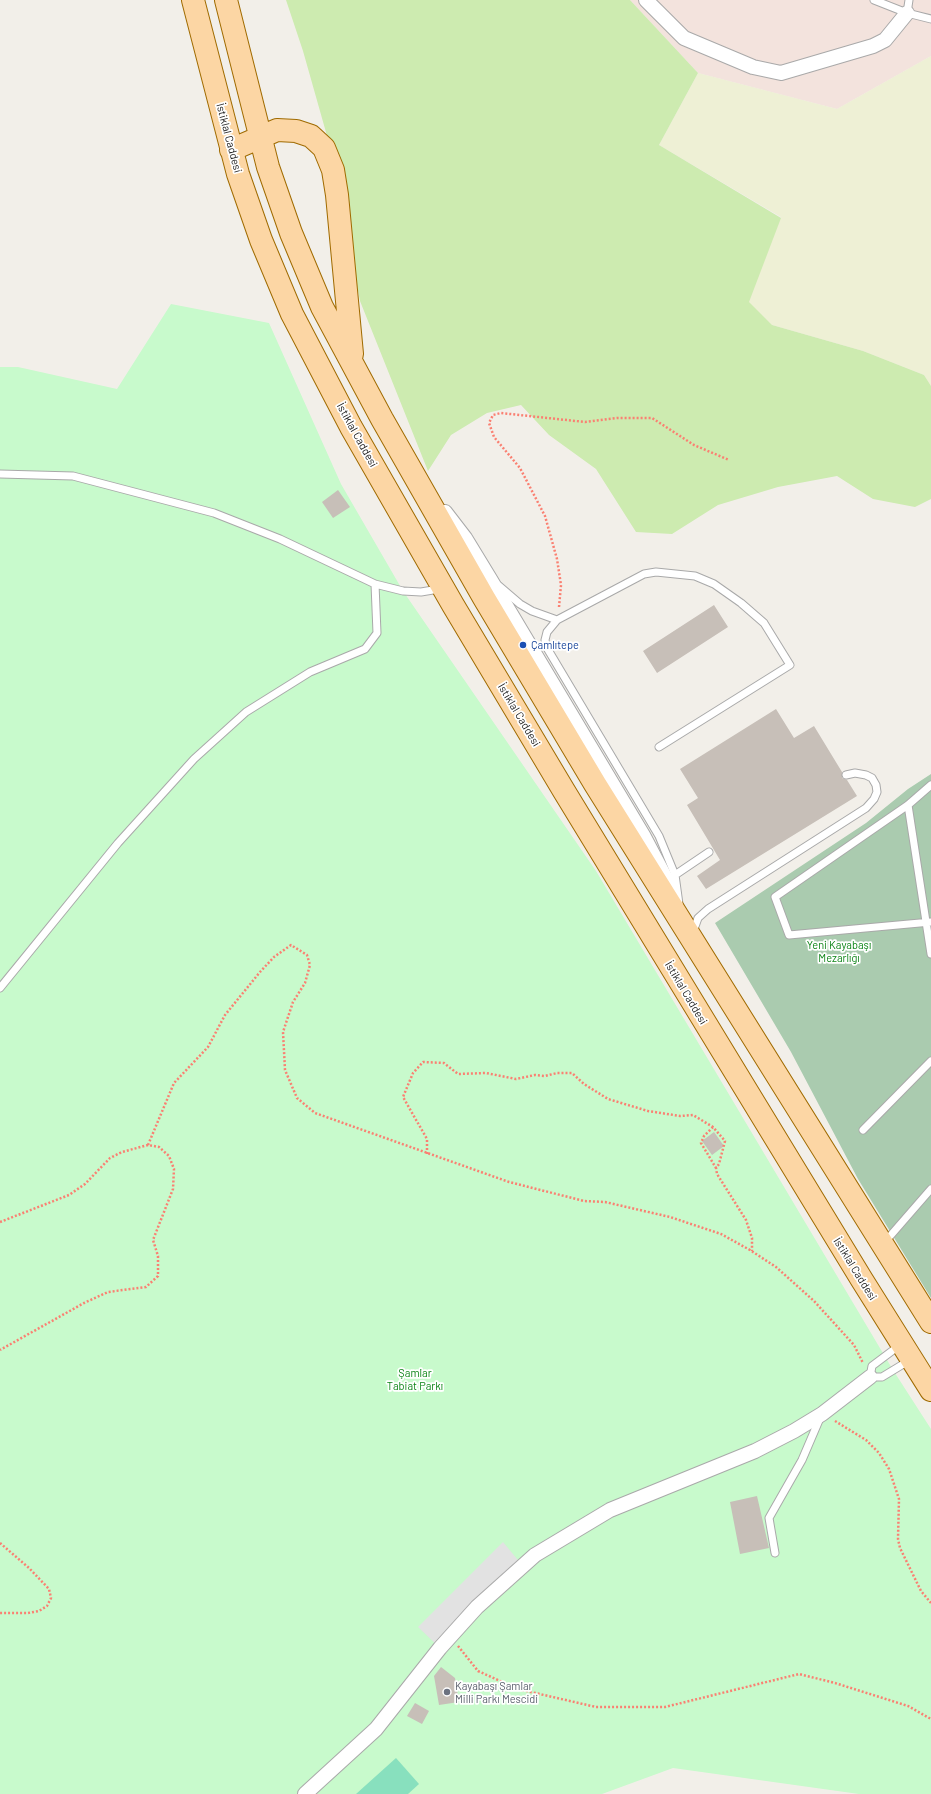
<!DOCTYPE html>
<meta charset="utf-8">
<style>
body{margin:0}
canvas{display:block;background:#f2efe9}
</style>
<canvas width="931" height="1794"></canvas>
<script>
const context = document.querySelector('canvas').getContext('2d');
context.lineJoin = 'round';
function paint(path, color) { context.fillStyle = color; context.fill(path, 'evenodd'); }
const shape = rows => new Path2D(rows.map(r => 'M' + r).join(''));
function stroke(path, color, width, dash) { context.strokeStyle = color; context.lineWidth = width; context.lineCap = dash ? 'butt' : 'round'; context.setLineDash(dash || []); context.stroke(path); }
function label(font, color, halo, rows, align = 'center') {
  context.font = font + ' Barlow,sans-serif'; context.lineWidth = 3.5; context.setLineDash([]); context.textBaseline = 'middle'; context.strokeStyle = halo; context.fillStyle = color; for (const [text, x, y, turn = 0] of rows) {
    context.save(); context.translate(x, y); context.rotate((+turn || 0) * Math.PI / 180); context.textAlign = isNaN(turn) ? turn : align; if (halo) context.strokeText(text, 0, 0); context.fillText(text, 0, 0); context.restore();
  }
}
paint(shape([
 [630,0,931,0,931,56,837,109,698,73]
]), '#f3e3dd');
paint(shape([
 [931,56,931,386,924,375,863,351,772,325,748,302,781,217,659,145,698,73,837,109]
]), '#eef0d5');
paint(shape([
 [286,0,630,0,698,73,659,145,781,218,749,302,772,325,863,351,924,375,931,386,931,499,915,507,873,499,837,476,778,487,718,505,672,534,636,532,596,469,549,435,521,405,487,413,451,435,428,471,360,301,331,150,303,51]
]), '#cdebb0');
paint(shape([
 [931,774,931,1298,858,1179,791,1052,715,923,866,823,908,789]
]), '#aacbaf');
paint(shape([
 [171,304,269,323,341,484,403,591,596,871,893,1370,931,1429,931,1794,859,1794,673,1768,602,1794,0,1794,0,367,18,367,117,389]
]), '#c8facc');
paint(shape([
 [396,1758,419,1784,408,1794,356,1794]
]), '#88e0be');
paint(shape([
 [503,1542,522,1565,440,1648,418,1627]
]), '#e2e2e2');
paint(shape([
 [338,490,350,507,333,518,322,502],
 [714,605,728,627,657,673,643,651],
 [776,709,794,738,814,726,842,772,842,778,847,780,857,796,706,889,697,876,720,860,687,805,698,798,680,769],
 [714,1132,724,1146,712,1155,702,1141],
 [757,1496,769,1548,740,1554,730,1502],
 [441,1667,455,1678,459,1702,439,1705,434,1676],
 [415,1703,429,1711,422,1724,407,1716]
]), '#c7bfb8');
const service = shape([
 [874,0,907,13,931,19],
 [907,13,909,0],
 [0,474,73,476,214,513,280,539,375,584,403,591,421,592,439,589],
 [499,586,520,604,532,611,557,620],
 [659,747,790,665,764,623,741,603,714,584,695,576,656,572,644,574,557,620,547,632,545,640,547,648,659,836,675,875,679,904],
 [931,785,908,805,775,897,789,935,931,922],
 [908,805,931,954],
 [675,875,709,852],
 [693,932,698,918,708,909,866,808,874,799,877,792,876,785,872,778,866,775,855,773,846,775],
 [0,988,118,843,194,759,246,712,310,672,365,649,377,633,375,584],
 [863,1130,931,1061],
 [884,1243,931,1189],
 [900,1345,872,1366,870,1377,882,1377,910,1360],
 [775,1553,769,1518,802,1460,820,1418]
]);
const minor = shape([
 [646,0,684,38,753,67,781,73,873,46,885,40,907,13],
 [445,512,465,538,490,579,643,835,672,890],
 [305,1794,376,1729,440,1648,477,1607,535,1555,610,1510,755,1451,794,1431,822,1414,870,1377]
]);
const primary = shape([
 [193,0,238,174,261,240,292,314,351,427,453,605,564,791,862,1280,931,1390],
 [226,0,268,167,291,233,322,307,382,419,484,598,595,784,931,1322],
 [231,150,277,130,296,131,311,136,324,148,333,170,337,195,352,354]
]);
stroke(service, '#a9a9a9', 9);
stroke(minor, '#a9a9a9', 16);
stroke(primary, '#a06b00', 24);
stroke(shape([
 [559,607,561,585,557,559,545,516,520,468,494,437,489,423,493,415,501,413,585,422,617,418,652,418,694,445,729,460],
 [713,1127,704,1136,701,1143,716,1168],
 [148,1145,174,1083,208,1047,225,1015,260,972,274,957,291,945,307,955,310,965,305,983,293,1002,283,1032,285,1070,297,1098,315,1113,509,1182,584,1201,605,1202,670,1217,721,1234,750,1250,776,1267,814,1301,854,1345,863,1363],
 [427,1154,427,1139,403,1097,413,1073,423,1062,444,1063,458,1074,486,1073,516,1079,535,1075,545,1076,557,1073,572,1073,584,1084,608,1099,648,1111,680,1116,693,1115,713,1127,725,1141,719,1164,716,1168,717,1174,746,1220,752,1238,752,1251],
 [0,1222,69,1195,85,1184,110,1158,122,1152,148,1145,159,1147,169,1156,174,1169,173,1189,153,1240,158,1256,158,1276,146,1287,108,1292,84,1303,0,1350],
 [835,1421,866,1440,879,1453,889,1469,899,1499,898,1539,900,1548,921,1591,931,1603],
 [0,1543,29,1568,49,1589,51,1598,47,1606,39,1611,28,1613,0,1613],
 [458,1646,478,1671,518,1689,596,1707,665,1707,799,1674,835,1683,908,1706,931,1719]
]), '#fa8072', 2.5, [2, 2]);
stroke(service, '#fff', 7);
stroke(minor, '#fff', 14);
stroke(primary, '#fcd6a4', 22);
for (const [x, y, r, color] of [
 [523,645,4,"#1a4fb4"],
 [447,1692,4,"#6b7280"]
]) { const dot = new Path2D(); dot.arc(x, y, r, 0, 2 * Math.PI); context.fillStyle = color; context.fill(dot); stroke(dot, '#fff', 1.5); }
label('11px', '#222', '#fff', [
 ["İstiklal Caddesi",229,138,75],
 ["İstiklal Caddesi",357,435,61],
 ["İstiklal Caddesi",519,715,59],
 ["İstiklal Caddesi",686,993,59],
 ["İstiklal Caddesi",855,1269,58]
]);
label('11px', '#164399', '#fff', [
 ["Çamlıtepe",531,645]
], 'left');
label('11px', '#0c8416', '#fff', [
 ["Yeni Kayabaşı",839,945],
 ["Mezarlığı",839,958],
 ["Şamlar",415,1373],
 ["Tabiat Parkı",415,1386]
]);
label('11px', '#5b616d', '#fff', [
 ["Kayabaşı Şamlar",455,1686],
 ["Milli Parkı Mescidi",455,1699]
], 'left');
</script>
